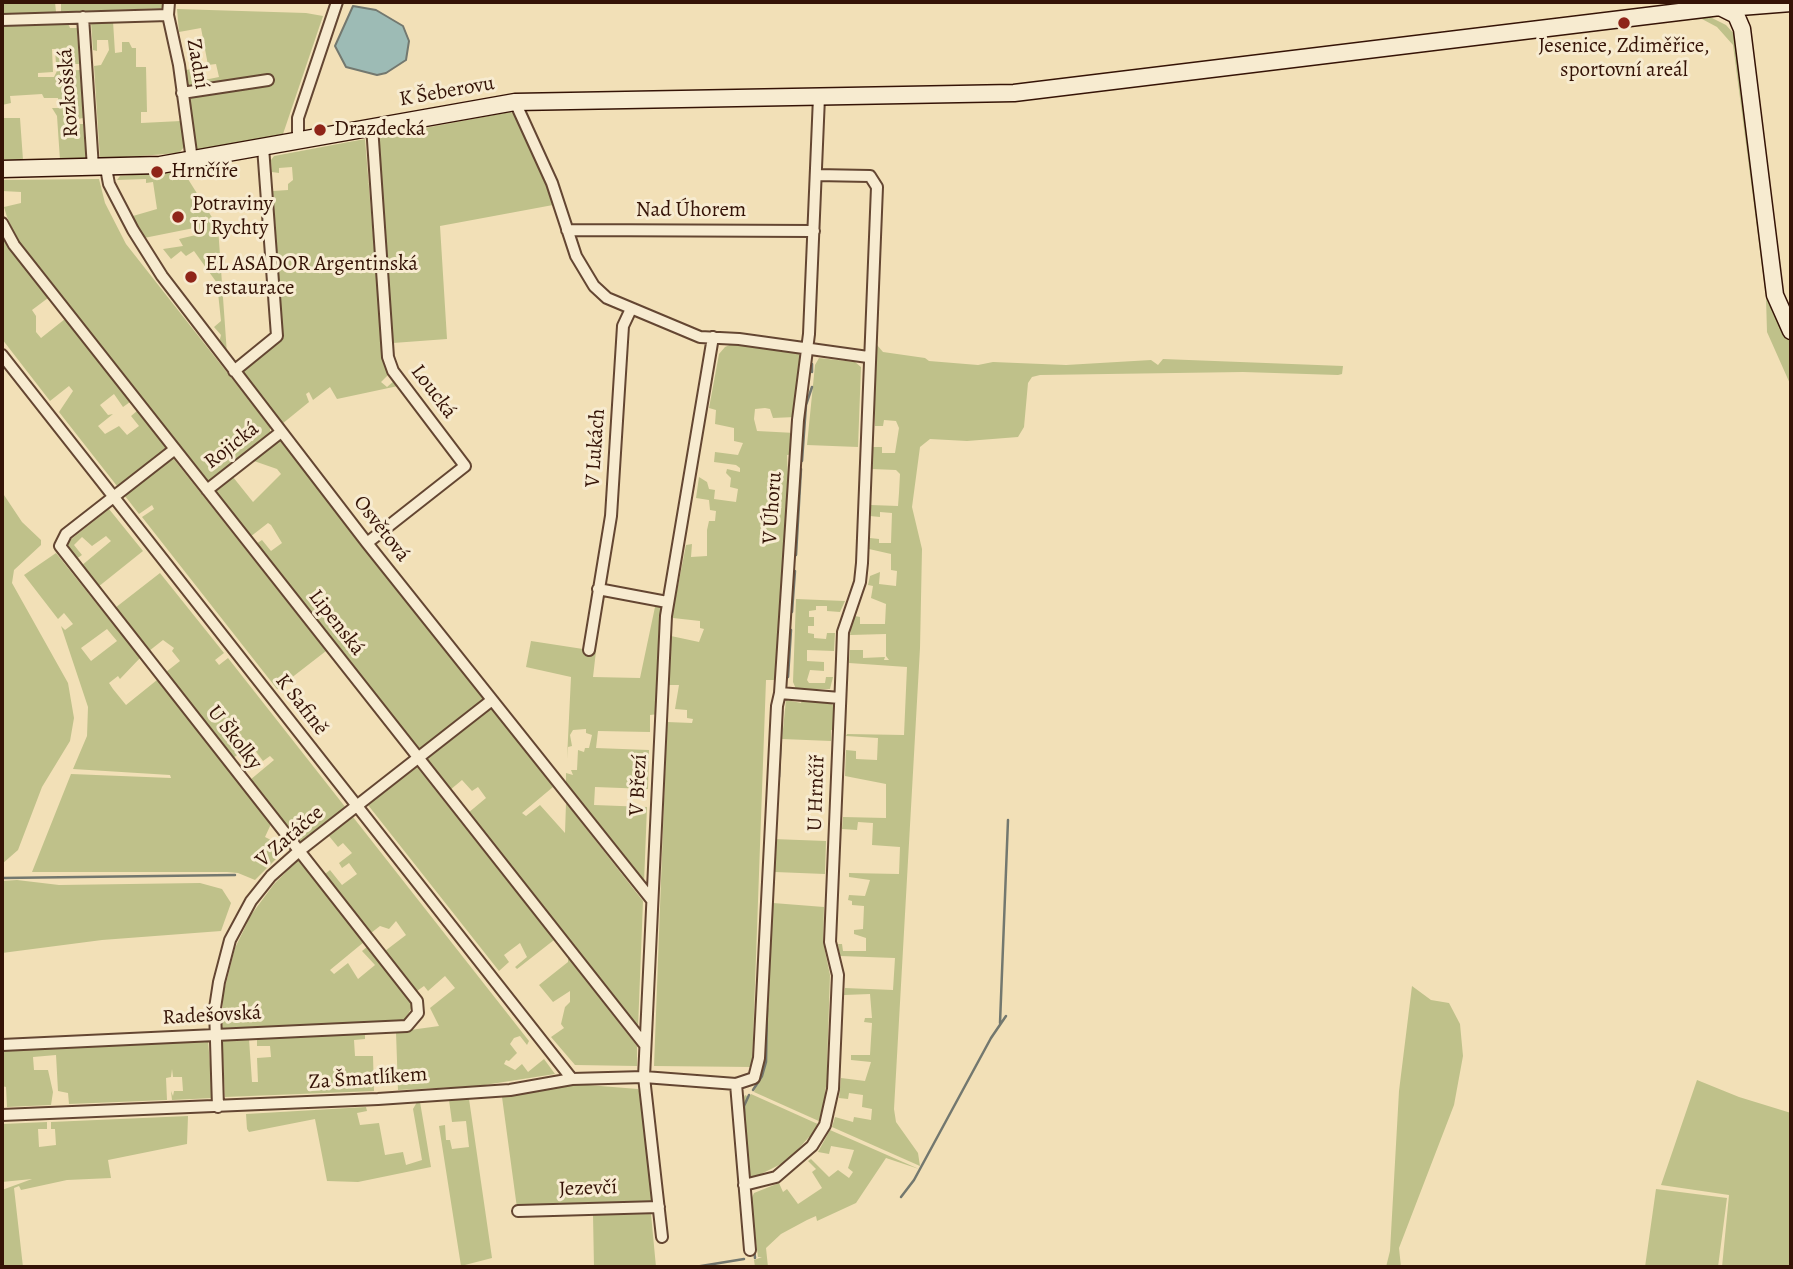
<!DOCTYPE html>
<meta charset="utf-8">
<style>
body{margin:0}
#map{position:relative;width:1793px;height:1269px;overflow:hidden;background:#f2e0b7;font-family:Alegreya,serif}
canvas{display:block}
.frame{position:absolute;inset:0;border:4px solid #351306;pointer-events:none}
</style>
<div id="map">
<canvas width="1793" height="1269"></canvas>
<div class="frame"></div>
</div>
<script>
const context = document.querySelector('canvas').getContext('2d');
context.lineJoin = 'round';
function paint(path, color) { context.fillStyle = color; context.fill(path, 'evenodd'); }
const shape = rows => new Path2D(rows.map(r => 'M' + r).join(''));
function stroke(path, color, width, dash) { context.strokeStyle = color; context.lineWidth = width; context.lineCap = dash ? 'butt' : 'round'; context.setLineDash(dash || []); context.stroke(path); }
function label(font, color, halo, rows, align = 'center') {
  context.font = font + ' Alegreya,serif'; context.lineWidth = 6; context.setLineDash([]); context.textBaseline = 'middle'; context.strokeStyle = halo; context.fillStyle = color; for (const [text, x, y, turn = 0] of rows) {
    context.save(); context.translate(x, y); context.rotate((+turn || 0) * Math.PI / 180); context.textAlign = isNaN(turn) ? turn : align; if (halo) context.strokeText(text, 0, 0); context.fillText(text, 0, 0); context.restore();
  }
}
paint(shape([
 [2,2,55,2,56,12,2,14],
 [61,2,164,2,164,8,61,12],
 [177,9,306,13,323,16,283,134,196,151,186,70,202,67,204,80,219,77,216,64,208,65,201,28,179,32],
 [1706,15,1726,25,1737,37,1779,322,1791,339,1791,386,1767,332,1766,297,1733,45,1717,27,1702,19,1635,25,1634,20],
 [113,21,115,53,122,52,122,42,129,42,132,48,136,48,136,67,146,67,147,112,141,112,141,123,181,121,184,147,179,153,100,159,94,66,101,65,109,50,108,40,97,40,97,51,93,50,91,22],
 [68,23,70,28,77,28,79,64,56,64,55,49,52,49,53,72,38,73,38,77,54,77,57,71,80,70,83,118,73,120,74,124,83,124,86,160,60,160,57,116,52,108,58,108,58,98,44,98,42,94,10,96,11,103,2,105,2,25],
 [510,112,515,114,533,149,553,205,440,226,447,339,393,343,379,140,382,136],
 [2,118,20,118,23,160,2,160],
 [365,139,383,358,388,375,381,382,387,387,394,381,398,386,337,399,330,387,313,400,309,392,306,394,309,402,282,424,241,372,283,339,273,191,288,190,288,184,293,180,292,167,279,168,279,173,272,172,271,160,274,156],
 [183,171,218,227,227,354,219,343,221,335,214,327,221,321,217,283,194,251,186,256,181,251,171,259,163,249,183,246,179,239,200,234,199,227,144,238,133,216,157,209,153,182,146,183,146,179,117,180,120,176],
 [99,179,105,203,126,244,270,427,270,434,211,480,206,480,39,268,19,242,7,217,4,207,21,203,21,192,2,191,2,180],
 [2,234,48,298,32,310,36,316,36,332,41,338,65,319,130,402,123,407,114,394,100,405,108,415,113,414,98,426,105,434,119,426,127,435,139,426,131,416,137,411,166,448,117,486,59,412,73,391,69,386,50,401,2,339],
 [874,333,878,333,877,345,883,352,925,358,929,361,978,365,993,362,1066,365,1151,360,1158,365,1163,359,1343,366,1342,374,1338,375,1243,372,1040,375,1032,377,1028,383,1024,427,1018,437,967,441,930,439,920,447,912,507,922,549,920,648,894,1109,896,1122,918,1153,920,1166,832,1127,835,1117,853,1122,854,1117,871,1120,872,1109,862,1107,863,1095,849,1093,848,1099,839,1098,841,1078,865,1081,871,1062,851,1060,851,1055,870,1055,872,1023,864,1022,865,1018,872,1018,870,994,844,995,845,988,893,990,895,958,840,956,838,944,842,944,843,951,866,951,866,938,854,934,854,930,863,929,864,906,852,905,852,901,848,900,849,895,865,896,870,880,849,877,849,873,899,874,900,847,872,845,873,823,858,822,857,830,842,829,843,817,886,818,886,784,845,776,846,750,856,751,856,759,877,760,878,738,846,736,847,734,904,735,907,667,849,663,850,650,863,650,863,658,885,657,884,660,889,660,886,656,886,634,850,635,851,629,855,616,860,617,860,624,885,624,886,604,871,598,873,586,868,585,870,576,880,572,879,584,896,586,897,571,891,570,891,554,869,549,870,538,879,539,879,543,891,543,892,513,880,512,880,517,870,516,871,505,898,506,899,493,900,474,896,470,872,469,873,447,882,447,882,453,895,453,899,428,896,421,884,420,883,426,875,426],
 [734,343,798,352,803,360,795,417,773,418,770,409,765,408,755,409,754,419,757,431,795,433,794,454,787,455,788,482,792,486,790,512,785,515,785,520,790,521,789,540,784,542,784,546,788,548,785,574,782,567,778,647,782,648,780,677,775,690,775,680,766,680,752,1067,654,1066,667,722,692,723,693,719,687,718,687,710,675,709,679,685,669,685,671,636,699,642,704,629,700,628,700,621,673,618,673,611,686,545,692,544,691,557,707,556,707,530,709,521,715,521,716,511,710,510,709,500,696,498,699,477,707,482,709,489,715,490,714,499,736,502,738,489,730,487,731,478,726,473,727,469,740,472,740,468,736,465,714,462,715,452,738,455,743,443,734,441,734,428,715,424,716,410,709,408,719,354,725,347],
 [819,358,855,362,861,367,858,447,807,445,815,365],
 [280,440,484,699,419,751,256,544,262,540,271,551,282,543,271,525,268,523,250,537,215,491,233,477,253,502,281,474,277,469,254,461],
 [173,458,326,651,277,689,142,517,154,509,152,505,139,514,125,496],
 [2,492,22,522,41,540,41,545,14,570,12,583,68,683,74,718,70,741,42,787,18,850,2,864],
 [109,509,143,551,98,587,81,566,111,541,106,536,92,546,82,537,74,545,82,555,76,559,65,544],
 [56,553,140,658,120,679,118,676,109,683,113,689,126,705,157,680,271,824,265,837,279,844,281,854,255,880,238,873,227,872,32,872,71,774,171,778,170,775,73,769,87,736,88,707,61,626,65,630,73,624,64,613,58,619,24,575],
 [107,629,117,641,91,661,81,648],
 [160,573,224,653,215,660,219,665,228,658,346,808,301,844,250,780,274,760,270,756,263,761,251,745,233,758,166,672,180,661,172,651,174,648,163,640,149,651,115,608],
 [796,599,845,601,840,612,827,611,827,606,816,606,816,610,809,611,809,617,814,617,814,626,808,626,808,633,814,634,814,638,826,639,827,633,835,633,834,651,807,650,807,661,824,662,824,671,810,670,807,680,809,683,825,683,826,677,833,677,830,689,796,689,793,682],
 [655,607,662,607,659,714,650,715,650,732,598,731,596,748,649,750,648,789,595,787,594,805,647,807,644,883,566,784,566,773,573,775,571,770,577,770,578,750,584,752,585,748,589,748,592,735,586,733,586,729,573,730,570,735,572,746,568,747,567,759,571,677,526,667,531,641,596,651,593,677,640,678],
 [786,700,801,703,802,700,825,701,833,705,834,730,831,730,831,741,782,739],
 [492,708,553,787,522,813,526,816,540,805,565,833,566,803,643,901,638,1028,468,813,486,798,478,787,472,791,462,780,450,790,426,760],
 [417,767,554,940,517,969,515,967,527,957,520,943,504,955,509,962,499,971,368,805],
 [353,817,529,1041,527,1045,520,1036,514,1038,510,1044,517,1053,509,1061,506,1060,504,1064,515,1070,522,1064,528,1072,544,1059,555,1074,478,1086,398,1090,396,1032,439,1026,430,1008,455,988,445,976,428,991,424,986,417,991,385,951,406,935,396,921,389,929,380,926,371,933,325,874,330,870,342,885,357,874,349,863,342,868,339,863,352,853,343,843,338,847,329,836],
 [773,839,826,841,825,874,775,872,773,903,824,907,823,942,830,975,827,1065,830,1066,829,1087,826,1087,825,1092,828,1096,821,1122,754,1092,764,1065],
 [298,860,364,942,330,970,334,974,348,963,358,979,375,965,362,951,367,947,413,1004,405,1021,222,1028,223,995,235,948,251,915,274,884],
 [17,880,59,885,200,883,222,889,231,903,221,931,102,940,2,953,2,881],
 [568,958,637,1046,637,1066,575,1065,551,1037,564,1028,561,1024,565,1007,570,1002,570,991,553,1002,539,985,568,962],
 [1412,986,1431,1000,1449,1003,1460,1024,1463,1056,1454,1105,1399,1248,1401,1267,1386,1267,1390,1251,1399,1091],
 [365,1034,365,1039,354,1040,355,1056,373,1056,374,1091,225,1097,222,1040,249,1039,252,1082,258,1082,257,1058,271,1057,270,1046,257,1046,257,1038],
 [208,1041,213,1098,172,1100,171,1091,173,1096,174,1091,183,1091,182,1077,173,1077,172,1069,171,1077,166,1078,167,1100,69,1104,68,1093,58,1091,56,1055,33,1057,34,1070,48,1070,53,1092,51,1105,7,1107,6,1087,2,1086,2,1049],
 [1697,1080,1739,1097,1791,1113,1791,1267,1722,1267,1729,1195,1661,1185],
 [575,1084,638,1089,643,1100,653,1202,517,1208,502,1097],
 [751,1094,820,1125,813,1138,809,1137,794,1154,797,1157,787,1164,783,1163,759,1175,759,1178,750,1177,749,1167,746,1167,741,1103,745,1095,749,1097],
 [469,1099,492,1258,461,1266,439,1126,445,1125,446,1140,450,1140,452,1149,469,1147,466,1121,452,1122,449,1100],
 [417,1102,420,1102,431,1167,358,1182,327,1181,315,1119,249,1132,247,1129,246,1114,366,1107,367,1111,357,1113,360,1125,379,1123,385,1155,403,1152,406,1165,422,1160,413,1109],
 [188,1116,187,1144,108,1160,111,1178,67,1180,21,1190,19,1186,14,1188,23,1267,2,1267,2,1190,32,1179,2,1182,2,1124,47,1122,47,1129,38,1129,39,1147,56,1145,55,1129,51,1129,51,1122],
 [830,1130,919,1169,886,1158,856,1203,817,1221,816,1216,807,1220,781,1234,766,1248,768,1267,755,1267,754,1260,762,1257,758,1257,754,1225,751,1200,754,1193,779,1183,783,1192,787,1189,798,1204,822,1188,812,1172,816,1169,808,1161,811,1159,829,1177,838,1170,849,1178,853,1172,848,1168,854,1150,831,1146,829,1154,818,1152],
 [1656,1189,1727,1198,1718,1267,1645,1267],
 [651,1214,656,1267,594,1267,593,1215]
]), '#bfc18a');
const water = shape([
 [353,6,376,10,403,26,409,41,406,60,386,73,377,75,346,67,335,46,353,6]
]);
paint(water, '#9dbbb5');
stroke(water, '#73786f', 2);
stroke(shape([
 [812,372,812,364],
 [802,461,806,405,812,387],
 [796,555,801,469],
 [792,612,795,571],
 [788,677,791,630],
 [779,777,782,711],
 [2,878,235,875],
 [1000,1023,1008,820],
 [753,1090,762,1076,766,1062,767,1008],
 [744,1122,744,1106,749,1095],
 [901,1197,914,1180,991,1038,1006,1016],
 [754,1249,755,1258],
 [695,1267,744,1259]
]), '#73786f', 2.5);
const street = shape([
 [169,2,168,15,179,65,192,160],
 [83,17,93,168],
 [2,20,168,15],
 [182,93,268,80],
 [515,102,552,183,576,256,594,286,607,298,700,337,739,339,868,357],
 [298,140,298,118,337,2],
 [106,168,109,184,133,230,162,276,367,543,651,899],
 [2,223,14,245,645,1045],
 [567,230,814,231],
 [2,355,572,1079],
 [234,371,277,336,263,147],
 [207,490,281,432],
 [367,543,465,466,393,371,388,357,372,126],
 [598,589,667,602],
 [589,650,611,516,623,326,631,309],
 [780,693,840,698],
 [2,1045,407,1026,418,1013,417,1001,60,546,66,534,175,449],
 [736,1084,750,1250],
 [218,1107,215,1008,219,982,230,940,251,901,271,876,299,851,492,700],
 [2,1115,378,1099,510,1090,572,1079,644,1077,736,1084,754,1078,759,1058,777,706,780,693,798,420,809,334,819,97],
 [744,1185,776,1177,812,1146,825,1125,833,1089,838,975,830,942,842,659,843,632,860,582,862,563,877,187,870,176,816,175],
 [518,1211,659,1207],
 [662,1237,644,1077,666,616,713,337]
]);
const secondary = shape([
 [1732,12,1740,7,1791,3],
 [2,169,160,165,515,102,1014,93,1720,7,1736,15,1742,29,1775,295,1791,331]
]);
stroke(street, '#644632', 14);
stroke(secondary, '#351306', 19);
stroke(street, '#f7ebd0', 10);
stroke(secondary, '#f7ebd0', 16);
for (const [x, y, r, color] of [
 [1624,23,7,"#8f2418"],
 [320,130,7,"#8f2418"],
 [157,172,7,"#8f2418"],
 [178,217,7,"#8f2418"],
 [191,277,7,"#8f2418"]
]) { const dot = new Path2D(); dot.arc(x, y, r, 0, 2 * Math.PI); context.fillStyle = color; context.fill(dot); stroke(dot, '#f7ebd0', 2.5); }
label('21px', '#351306', '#f7ebd0', [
 ["Jesenice, Zdiměřice,",1624,47,"center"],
 ["sportovní areál",1624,71,"center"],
 ["Drazdecká",334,130],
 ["Hrnčíře",171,172],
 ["Potraviny",192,205],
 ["U Rychty",192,229],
 ["EL ASADOR Argentinská",205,265],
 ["restaurace",205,289]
], 'left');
label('21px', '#351306', '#f7ebd0', [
 ["Zadní",197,64,80],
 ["K Šeberovu",447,92,-10],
 ["Rozkošská",69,93,-94],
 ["Nad Úhorem",691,211],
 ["Loucká",433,392,53],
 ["Rojická",232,446,-38],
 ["V Lukách",596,448,-86],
 ["V Úhoru",773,508,-86],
 ["Osvětová",381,529,52],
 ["Lipenská",336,623,52],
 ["K Safině",301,705,52],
 ["U Školky",234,738,52],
 ["V Březí",639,785,-87],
 ["U Hrnčíř",817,793,-88],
 ["V Zatáčce",290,837,-41],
 ["Radešovská",212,1016,-3],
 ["Za Šmatlíkem",368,1079,-4],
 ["Jezevčí",588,1189,-2]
]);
</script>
